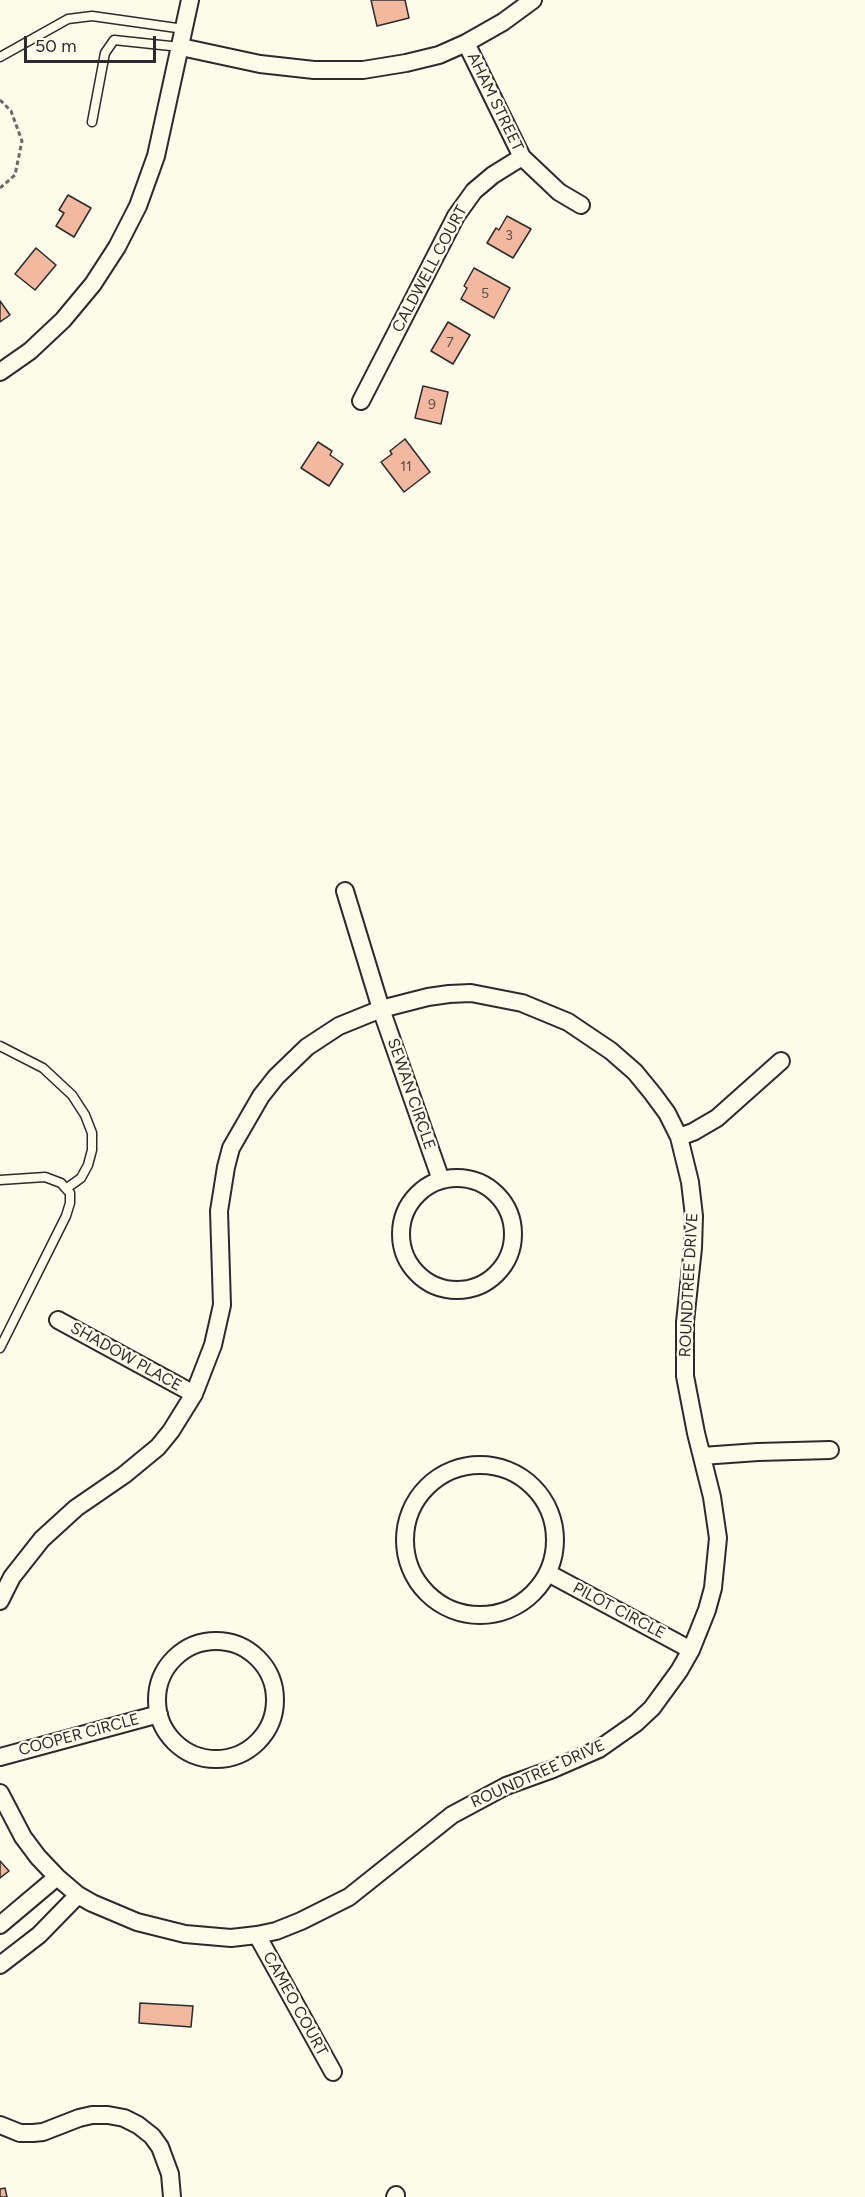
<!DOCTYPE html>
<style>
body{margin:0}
#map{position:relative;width:865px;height:2197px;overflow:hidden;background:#fdfbea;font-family:Figtree,sans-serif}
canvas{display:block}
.scale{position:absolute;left:24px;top:36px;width:132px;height:27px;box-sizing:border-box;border:3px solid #2b2b2b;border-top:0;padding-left:8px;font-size:18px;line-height:21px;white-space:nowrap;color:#2b2b2b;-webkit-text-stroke:4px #fdfbea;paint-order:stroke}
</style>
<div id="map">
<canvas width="865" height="2197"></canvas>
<div class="scale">50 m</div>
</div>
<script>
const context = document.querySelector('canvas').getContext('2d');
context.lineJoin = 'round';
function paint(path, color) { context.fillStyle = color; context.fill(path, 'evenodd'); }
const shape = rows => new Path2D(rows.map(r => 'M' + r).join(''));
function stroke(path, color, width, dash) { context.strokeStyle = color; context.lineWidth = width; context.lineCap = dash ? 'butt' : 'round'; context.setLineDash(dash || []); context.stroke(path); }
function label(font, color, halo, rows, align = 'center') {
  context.font = font + ' Figtree,sans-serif'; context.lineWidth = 4.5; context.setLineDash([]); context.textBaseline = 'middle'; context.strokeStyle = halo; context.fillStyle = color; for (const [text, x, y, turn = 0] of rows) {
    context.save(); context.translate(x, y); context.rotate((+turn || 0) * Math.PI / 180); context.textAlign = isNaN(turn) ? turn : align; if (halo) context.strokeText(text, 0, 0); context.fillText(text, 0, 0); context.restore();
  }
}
const building = shape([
 [371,0,405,0,409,18,377,26,371,0],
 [68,195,91,208,74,237,56,226,64,213,59,210,68,195],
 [507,216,531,229,513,258,487,243,496,228,499,230,507,216],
 [36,248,56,265,35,290,15,274,36,248],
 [474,268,510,288,494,318,461,299,467,288,464,286,474,268],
 [0,301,10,315,0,322,0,301],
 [448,322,470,335,453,364,431,351,448,322],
 [423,386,448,392,441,424,415,418,423,386],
 [405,439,430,472,404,492,381,462,392,454,390,451,405,439],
 [318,442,332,451,330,455,343,464,329,486,301,468,318,442],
 [0,1861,9,1871,0,1878,0,1861],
 [140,2003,193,2006,191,2027,139,2023,140,2003],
 [5,2188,7,2197,0,2197,0,2189,5,2188]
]);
paint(building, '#f2b8a0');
stroke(building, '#2b2b2b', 1.5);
const lane = shape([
 [0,57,68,19,92,16,184,29],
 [92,122,105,53,114,40,180,47],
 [0,1046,43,1068,72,1095,85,1115,92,1133,92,1150,88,1165,81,1178,67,1188],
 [0,1180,45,1177,61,1183,70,1193,70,1203,66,1216,0,1348]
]);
const street = shape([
 [466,43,522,157,559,192,581,205],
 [181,47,260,64,314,70,363,70,406,63,439,55,466,43,503,22,533,0],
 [0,372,30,351,63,320,93,284,117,247,138,206,156,156,190,0],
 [361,401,456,216,474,191,493,175,522,157],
 [345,891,381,1009,441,1180],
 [679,1137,693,1132,717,1118,781,1061],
 '401 1234a56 56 0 1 1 112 0a56 56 0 1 1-112 0Z',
 [58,1320,194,1394],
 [702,1456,758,1452,830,1450],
 '405 1540a75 75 0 1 1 150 0a75 75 0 1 1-150 0Z',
 [548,1573,691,1650],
 [0,1601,12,1577,42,1539,76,1508,124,1475,158,1447,171,1431,194,1394,213,1345,222,1305,219,1211,226,1167,231,1148,261,1096,276,1077,307,1047,339,1026,381,1009,428,997,449,994,471,993,522,1003,568,1022,611,1051,635,1072,653,1094,667,1113,679,1137,690,1182,694,1216,693,1248,685,1322,685,1376,696,1433,712,1497,718,1538,713,1588,707,1610,691,1650,679,1671,652,1708,636,1723,599,1749,553,1769,506,1786,452,1815,349,1897,301,1921,276,1931,257,1935,231,1938,185,1934,137,1922,92,1903,78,1895,57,1877,38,1857,23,1837,0,1793],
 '157 1700a59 59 0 1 1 118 0a59 59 0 1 1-118 0Z',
 [0,1757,159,1714],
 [0,1925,57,1877],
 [257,1935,333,2072],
 [0,1965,39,1935,78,1895],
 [0,2125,20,2133,33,2133,43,2132,79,2118,92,2115,108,2115,124,2118,138,2125,152,2136,160,2147,170,2174,172,2197],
 [395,2197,396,2195]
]);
stroke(lane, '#2b2b2b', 11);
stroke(street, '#2b2b2b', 20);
stroke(shape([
 [0,100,11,111,22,141,15,175,0,188]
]), '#6a6964', 3, [4.5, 3]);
stroke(lane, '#fdfbea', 8);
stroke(street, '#fdfbea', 16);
label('14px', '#5d4e48', null, [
 ["3",509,236],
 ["5",485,294],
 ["7",450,343],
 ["9",432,405],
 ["11",406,467]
]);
label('16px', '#2b2b2b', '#fdfbea', [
 ["AHAM STREET",495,102,64],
 ["CALDWELL COURT",430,269,-62],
 ["SEWAN CIRCLE",411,1094,71],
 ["ROUNDTREE DRIVE",689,1285,-87],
 ["SHADOW PLACE",126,1357,29],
 ["PILOT CIRCLE",619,1611,28],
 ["COOPER CIRCLE",79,1735,-15],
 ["ROUNDTREE DRIVE",538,1774,-24],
 ["CAMEO COURT",295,2004,61]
]);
</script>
